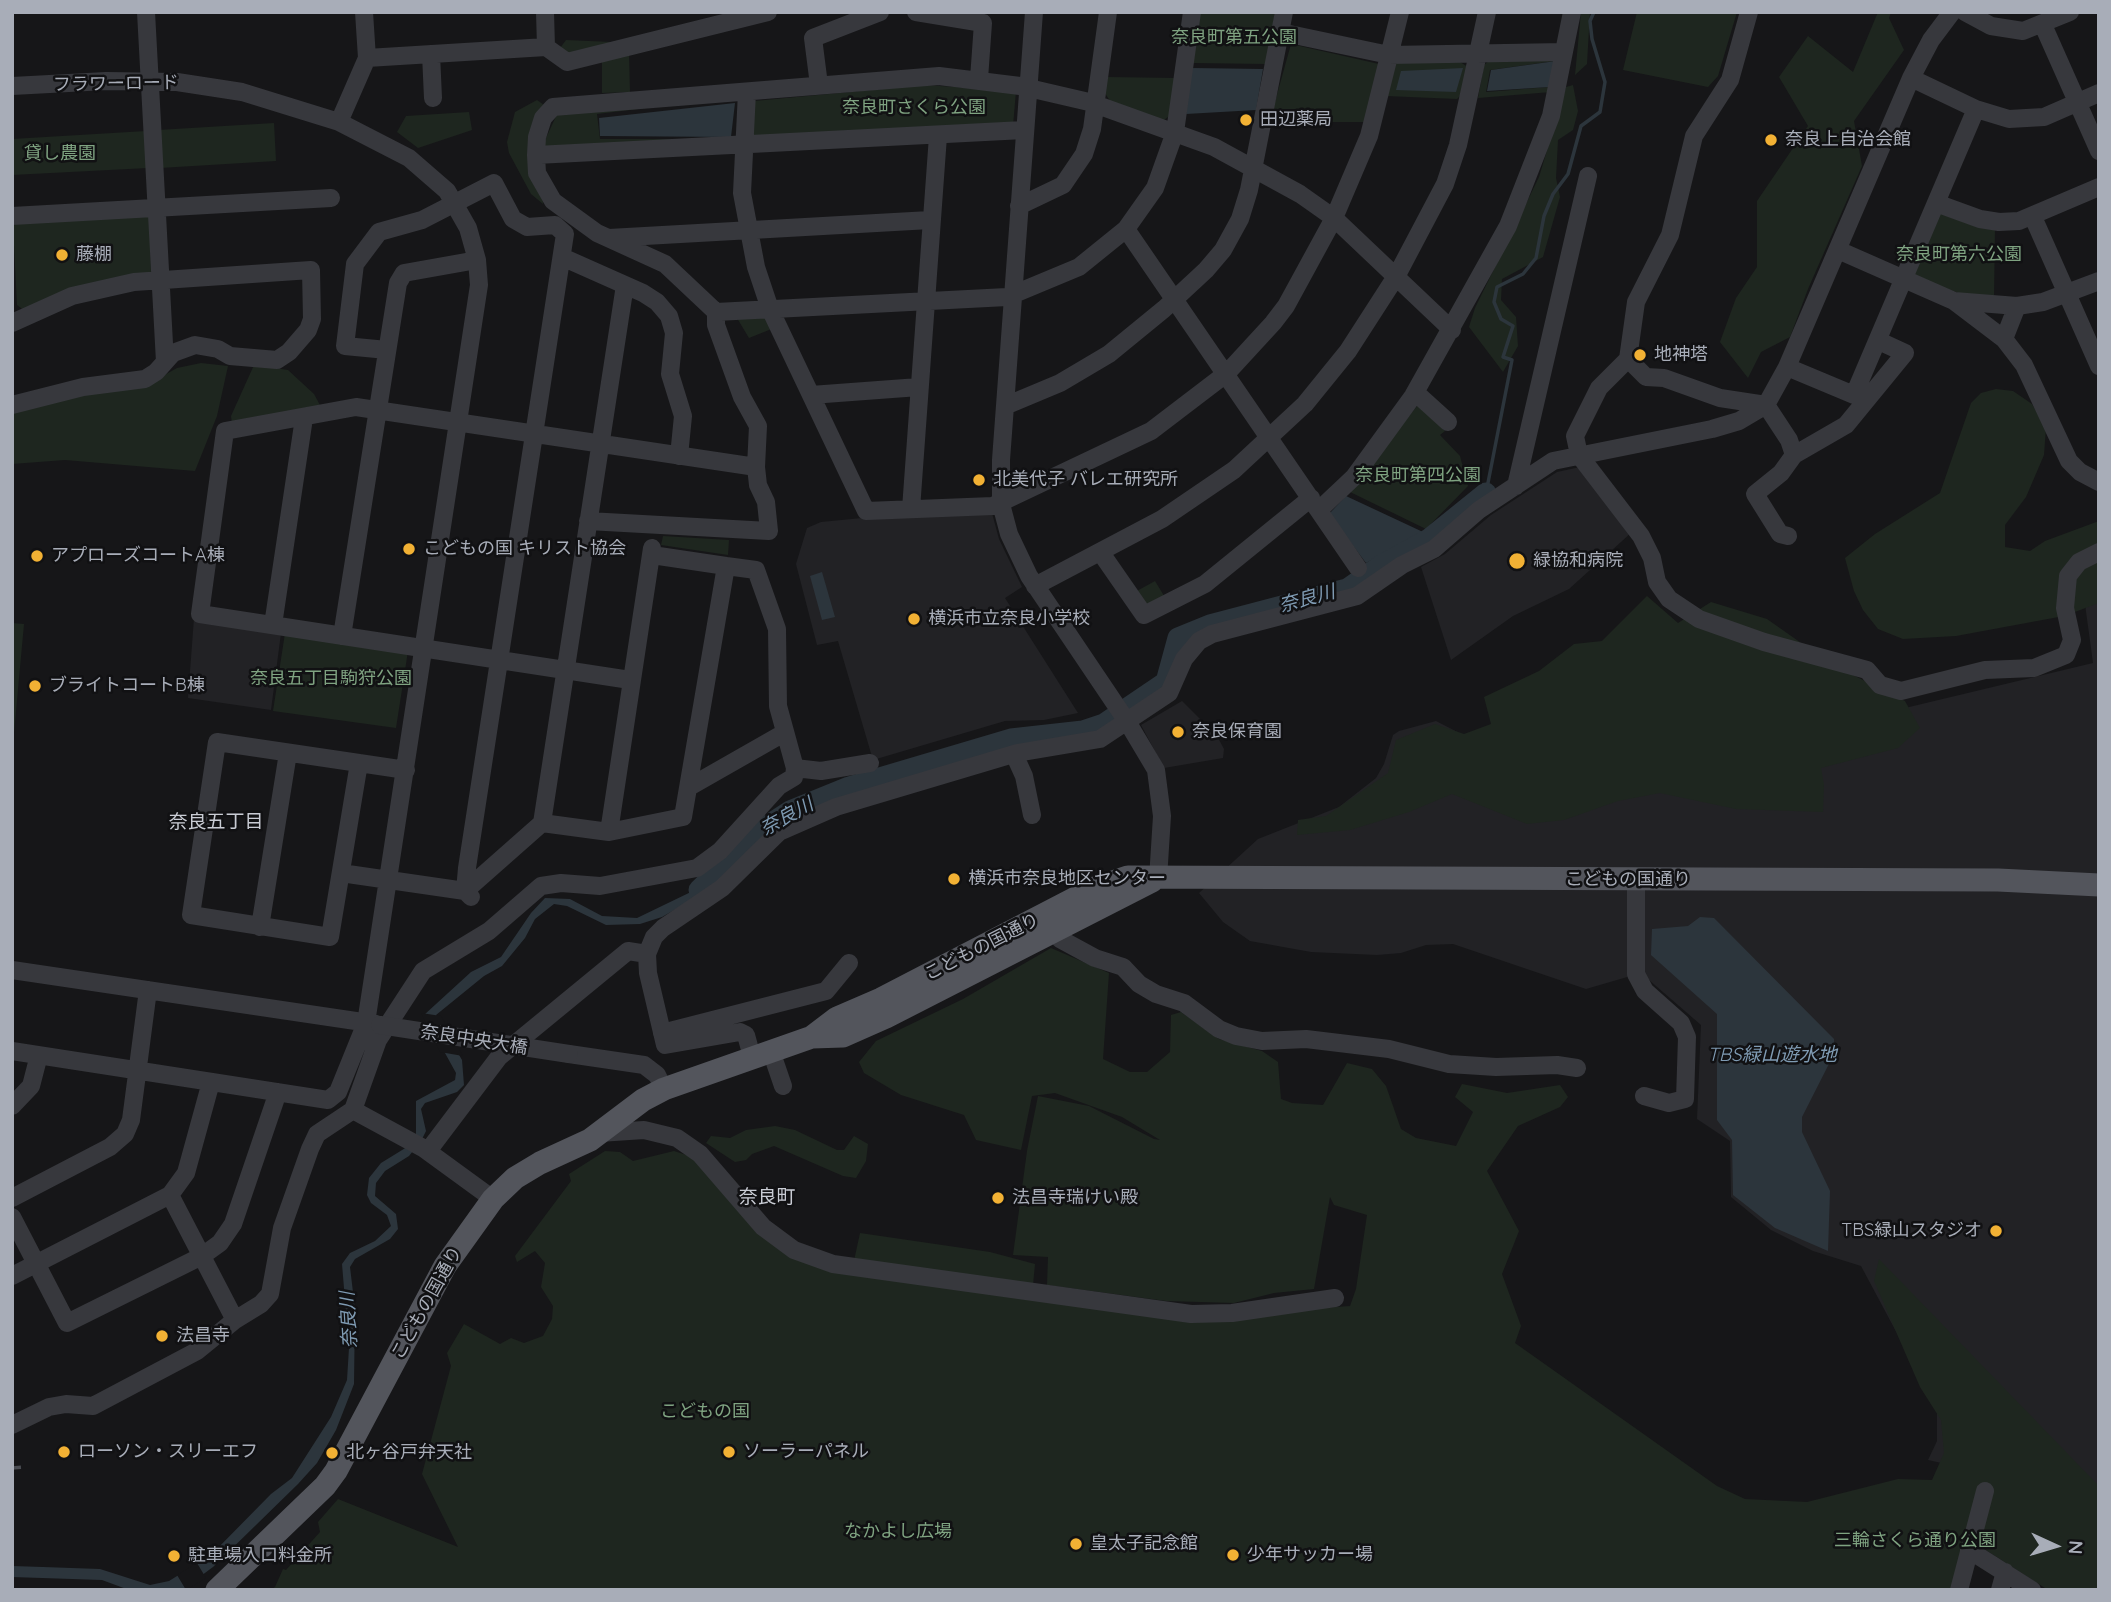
<!DOCTYPE html>
<meta charset="utf-8">
<style>
body{margin:0}
#map{position:relative;width:2111px;height:1602px;overflow:hidden;background:#161618;font-family:Quicksand,sans-serif}
canvas{display:block}
.frame{position:absolute;inset:0;border:14px solid #a8adb8;pointer-events:none}
.north{position:absolute;left:2020px;top:1511px;width:70px;height:70px;-webkit-text-stroke:5px #111113;paint-order:stroke;rotate:94deg;font-size:19px;font-weight:700;line-height:28px;text-align:center;color:#a8adb8}
.north::after{content:'';display:block;margin:auto;width:24px;height:32px;background:#a8adb8;clip-path:polygon(50% 0,100% 100%,50% 72%,0 100%)}
</style>
<div id="map">
<canvas width="2111" height="1602"></canvas>
<div class="frame"></div>
<div class="north">N</div>
</div>
<script>
const context = document.querySelector('canvas').getContext('2d');
context.lineJoin = 'round';
function paint(path, color) { context.fillStyle = color; context.fill(path, 'evenodd'); }
const shape = rows => new Path2D(rows.map(r => 'M' + r).join(''));
function stroke(path, color, width, dash) { context.strokeStyle = color; context.lineWidth = width; context.lineCap = dash ? 'butt' : 'round'; context.setLineDash(dash || []); context.stroke(path); }
function label(font, color, halo, rows, align = 'center') {
  context.font = font + ' Quicksand,"Noto Sans JP",sans-serif'; context.lineWidth = 5; context.setLineDash([]); context.textBaseline = 'middle'; context.strokeStyle = halo; context.fillStyle = color; for (const [text, x, y, turn = 0] of rows) {
    context.save(); context.translate(x, y); context.rotate((+turn || 0) * Math.PI / 180); context.textAlign = isNaN(turn) ? turn : align; if (halo) context.strokeText(text, 0, 0); context.fillText(text, 0, 0); context.restore();
  }
}
paint(shape([
 [1580,467,1632,532,1569,589,1513,616,1451,660,1421,567,1445,554,1491,515,1557,472],
 [992,513,999,539,1022,587,1005,598,1078,713,1044,720,1005,721,873,760,838,641,817,645,796,564,807,528,821,522,862,518],
 [2099,574,2099,1543,1955,1466,1928,1460,1937,1441,1937,1408,1861,1266,1813,1251,1771,1230,1731,1197,1730,1141,1697,1119,1701,1025,1641,973,1586,989,1453,944,1426,945,1401,953,1377,955,1311,952,1250,941,1223,922,1199,893,1258,839,1339,807,1376,778,1384,764,1393,735,1399,731,1436,721,1543,776,1621,776,2093,663,2082,582],
 [194,618,281,633,271,710,188,698],
 [1182,701,1217,736,1224,749,1223,758,1164,768,1141,725]
]), '#222225');
paint(shape([
 [1199,12,1275,12,1266,64,1192,63],
 [1581,12,1590,12,1587,64,1575,75],
 [1637,12,1737,12,1718,76,1708,87,1623,70],
 [1878,12,1891,12,1889,18,1904,50,1854,121,1862,166,1808,289,1790,337,1761,352,1748,378,1720,342,1736,298,1757,267,1757,201,1808,126,1779,77,1808,36,1853,72],
 [566,40,635,43,567,62,557,52],
 [1291,44,1379,64,1365,122,1323,122,1273,109],
 [629,53,630,92,602,93,602,58],
 [1556,57,1551,92,1478,98,1484,65,1491,59],
 [1555,61,1549,87,1486,92,1490,70],
 [1460,62,1468,67,1460,96,1457,99,1386,96,1393,67,1397,63],
 [1107,77,1176,78,1171,115,1161,122,1111,102,1104,92],
 [925,85,1016,91,1013,126,754,137,754,101],
 [1573,85,1578,111,1573,130,1558,140,1556,178,1560,197,1543,257,1502,279,1501,300,1516,317,1518,346,1503,372,1469,327,1475,308,1539,177,1566,87],
 [537,100,547,107,539,120,543,204,531,194,509,153,507,142,515,112],
 [672,105,597,114,600,139,727,139,545,151,545,140,558,112],
 [469,112,472,130,418,148,397,132,406,116],
 [274,123,276,161,160,168,158,130],
 [146,131,148,168,12,175,12,139],
 [1937,212,1995,227,1994,299,1959,293,1915,278,1913,270],
 [150,213,151,272,26,312,17,305,13,226,19,221],
 [762,316,771,320,774,328,749,338,737,318],
 [201,363,228,366,217,416,195,471,65,460,12,464,12,410,100,391,143,387,177,368],
 [254,365,288,370,314,394,321,407,232,424,231,416],
 [1996,389,2013,391,2032,404,2046,428,2044,455,2026,497,2005,525,2005,547,2030,551,2045,541,2099,521,2099,603,2064,616,1956,636,1903,639,1878,629,1863,610,1854,591,1845,558,1875,534,1940,493,1971,403,1981,393],
 [1418,405,1445,431,1440,435,1460,456,1468,486,1426,529,1348,491],
 [663,536,729,540,728,555,661,545],
 [1155,581,1166,599,1150,606,1142,605,1135,592],
 [1647,596,1678,623,1711,602,1767,619,1831,664,1905,701,1920,728,1898,748,1821,768,1824,785,1823,812,1736,809,1660,793,1618,801,1564,820,1527,824,1452,794,1409,812,1350,830,1297,835,1298,820,1326,816,1388,773,1396,740,1435,724,1464,734,1491,724,1484,697,1539,671,1574,644,1602,641],
 [12,623,24,624,12,755],
 [285,633,408,651,396,728,273,711],
 [1051,948,1109,973,1103,1059,1130,1072,1147,1072,1170,1052,1171,1015,1181,1012,1219,1039,1262,1051,1278,1062,1281,1099,1292,1103,1323,1105,1347,1063,1372,1069,1386,1086,1401,1129,1416,1138,1456,1146,1473,1112,1455,1097,1462,1084,1507,1093,1560,1085,1568,1097,1560,1107,1518,1126,1487,1171,1519,1231,1502,1274,1521,1326,1515,1343,1717,1486,1745,1499,1807,1502,1898,1479,1932,1480,1944,1453,1941,1420,1920,1387,1874,1281,1879,1259,2099,1486,2099,1590,2048,1590,1967,1538,1953,1590,270,1590,275,1587,283,1569,286,1570,320,1532,318,1522,338,1499,458,1547,422,1474,451,1366,447,1353,464,1324,500,1344,511,1338,524,1343,543,1336,552,1319,553,1306,541,1287,545,1263,535,1251,517,1262,515,1256,571,1181,569,1174,605,1151,620,1152,633,1161,674,1151,699,1159,755,1222,852,1270,860,1233,990,1252,1035,1264,1032,1296,1251,1313,1350,1306,1356,1289,1367,1215,1334,1205,1330,1197,1314,1289,1274,1293,1234,1303,1166,1301,1047,1285,1048,1257,1013,1255,1027,1151,1038,1096,1089,1106,1154,1139,1160,1140,1122,1117,1055,1093,1032,1096,1021,1150,976,1140,964,1115,901,1095,864,1073,859,1062,876,1041,963,999],
 [775,1126,795,1130,837,1150,844,1150,854,1136,868,1144,866,1161,856,1178,843,1176,774,1146,752,1154,746,1160,735,1162,706,1143,711,1136,730,1138,746,1130]
]), '#1e261f');
paint(shape([
 [1556,61,1549,87,1487,91,1491,70],
 [1192,68,1263,69,1256,110,1186,114],
 [1463,68,1456,92,1396,90,1401,71],
 [735,103,731,137,600,136,599,118],
 [1346,496,1423,532,1366,563,1329,514],
 [822,572,835,617,822,620,810,576],
 [720,868,723,874,697,897,662,917,640,924,606,925,567,906,554,904,535,919,525,938,502,966,484,976,436,1015,462,1060,464,1085,457,1092,425,1103,421,1109,426,1131,421,1141,409,1156,385,1171,376,1183,375,1196,396,1214,398,1229,390,1239,355,1259,350,1267,355,1309,354,1384,336,1430,317,1463,298,1484,213,1567,182,1590,129,1590,102,1580,12,1577,12,1566,43,1567,100,1569,150,1585,169,1581,211,1555,271,1494,292,1478,331,1417,347,1380,349,1348,342,1264,350,1253,375,1241,391,1226,387,1215,371,1203,367,1195,369,1178,381,1163,407,1147,416,1135,416,1101,455,1080,456,1073,424,1015,471,972,501,957,531,913,545,898,570,899,602,916,637,918,695,890],
 [1700,917,1714,918,1834,1039,1834,1054,1802,1117,1802,1132,1830,1191,1828,1251,1775,1228,1733,1195,1732,1140,1717,1120,1717,1014,1651,955,1652,929,1688,926]
]), '#2c353c');
paint(shape([
 [421,1013,441,1016,463,1056,440,1052],
 [197,1563,206,1578,186,1590,177,1575]
]), '#161618');
stroke(shape([
 [1486,493,1512,360,1503,357,1513,326,1501,319,1494,302,1497,287,1523,274,1536,258,1544,216,1553,194,1568,174,1581,126,1600,112,1605,82,1592,39,1590,21,1594,12]
]), '#2c353c', 3.5);
stroke(shape([
 [699,890,758,832,790,811,849,787,1011,739,1083,731,1104,724,1166,682,1178,638,1210,625,1347,589,1380,566,1429,539,1486,493]
]), '#2c353c', 21);
stroke(shape([
 [146,12,165,362],
 [364,12,367,58],
 [545,12,546,47],
 [916,12,983,23,979,79],
 [1034,12,1001,460,1001,504,1009,534,1029,576,1128,723,1156,770,1162,816,1158,879],
 [1749,12,1730,80,1694,136,1670,235,1636,302,1628,359,1599,388,1575,436,1579,455,1641,536,1652,558,1657,582,1669,599,1699,619,1764,642,1867,670,1880,685,1901,691,1985,670,2034,668,2066,655,2072,640,2065,608,2068,576,2079,562,2099,552],
 [1965,12,1991,26,2023,31,2070,12],
 [2043,25,2099,151],
 [1280,32,1389,55,1564,52],
 [431,54,433,98],
 [1911,78,1976,109,2009,119,2044,117,2099,93],
 [819,85,813,38,880,12],
 [12,86,106,81,177,82,242,92,339,122,409,158,447,191,468,228,477,260,479,285,366,1023,338,1092,328,1100,12,1051],
 [747,92,742,193,756,267,770,309,866,511,993,506,1151,431,1227,373,1273,323,1286,306,1334,218,1369,136,1400,12],
 [339,122,367,58,546,47,567,62,768,12],
 [536,155,1024,130],
 [1936,203,1980,219,1999,222,2019,221,2099,187],
 [1019,206,1063,185,1084,154,1092,129,1108,12],
 [12,216,331,198],
 [2033,217,2099,366],
 [1126,229,1358,568],
 [609,238,930,220],
 [1838,250,1954,301,2004,339,2024,365,2069,461,2080,472,2099,482],
 [562,257,643,293,657,302,669,316,674,333,670,374,683,416,679,456],
 [1954,301,2017,306,2043,302,2099,281],
 [716,312,1007,297,1079,267,1126,229,1155,188,1175,132,1192,12],
 [12,323,72,296,134,282,311,270,312,319,308,330,289,352,277,360,230,356,218,349,195,345,173,353,156,372,145,379,83,387,12,405],
 [2004,339,2017,306],
 [387,350,345,346,355,264,379,232,422,220,494,183,513,219,527,227,555,225,565,234,467,868,465,891,471,897],
 [1628,359,1646,377,1664,378,1720,398,1766,405,1789,440,1794,455],
 [1787,367,1854,395,1976,109],
 [1416,393,1448,422],
 [811,395,919,387],
 [1005,406,1060,383,1109,354,1164,309,1206,270,1223,250,1240,219,1249,190,1284,12],
 [1516,486,1588,176],
 [911,509,938,136],
 [1319,510,1354,477,1413,396,1508,226,1551,116,1572,12],
 [588,521,769,531,766,502,758,485,756,467,758,426,742,397,716,325,716,312,665,264,597,233,553,201,537,173,536,155,537,137,543,118,553,107,939,76,1020,86,1089,102,1214,147,1300,194,1334,218,1452,330],
 [1788,536,1780,534,1755,494,1781,473,1794,455,1846,425,1905,353,1879,341],
 [1101,553,1144,615,1205,584,1311,498],
 [652,555,726,566],
 [1035,586,1162,519,1234,470,1305,404,1348,351,1397,275,1445,184,1458,145,1487,12],
 [273,625,304,418],
 [342,636,398,283,404,273,477,260],
 [630,680,200,614,225,431,356,407,756,467],
 [1014,754,1024,776,1032,815],
 [359,763,330,937,191,915,217,742,359,763,406,770],
 [691,786,784,733],
 [542,823,625,285],
 [609,832,652,548],
 [341,873,465,891,542,823,609,832,683,817,726,566,756,570,777,629,778,706,795,768],
 [1636,880,1636,974,1645,991,1681,1023,1687,1037,1685,1099,1669,1103,1644,1096],
 [1047,922,1060,939,1095,958,1123,967,1139,984,1156,994,1184,1003,1219,1029,1236,1036,1262,1041,1306,1039,1389,1049,1449,1064,1496,1067,1557,1065,1577,1068],
 [260,927,288,753],
 [12,970,376,1024],
 [662,1033,826,991,849,963],
 [771,1051,783,1086],
 [569,1054,644,1065,657,1075,664,1089],
 [752,1057,746,1035,740,1032,665,1045,648,973,647,954,654,937,663,928,722,888,779,832,836,807,1017,753,1100,739,1169,693,1184,659,1199,641,1212,634,1357,596,1402,565,1434,549,1479,510,1553,461,1712,429,1739,421,1766,405,1787,367,1911,78,1931,40,1952,12],
 [12,1106,31,1086,39,1055],
 [353,1110,423,1148,493,1199],
 [599,1133,644,1130,677,1138,700,1154,763,1227,794,1250,833,1264,1191,1314,1232,1313,1335,1298],
 [428,1151,499,1057,628,951,647,954],
 [170,1195,235,1320],
 [12,1198,110,1147,125,1134,131,1120,148,990],
 [12,1217,67,1323,202,1256,220,1243,233,1224,278,1092],
 [12,1276,170,1195,186,1173,211,1082],
 [12,1425,49,1407,66,1404,93,1406,197,1351,235,1320,261,1304,270,1294,282,1228,310,1149,317,1134,353,1110,378,1040,423,971,489,931,541,886,561,883,600,886,697,868,720,851,779,786,794,777,795,768,821,771,870,763],
 [1969,1550,2032,1590],
 [1959,1590,1985,1491],
 [2000,1590,2005,1572]
]), '#37383d', 18);
stroke(shape([
 [812,1037,837,1018,881,999,1095,888,1128,877,1998,880,2099,885],
 [217,1590,325,1486,336,1471,445,1266,493,1199,515,1178,540,1163,590,1140,643,1100,664,1089,812,1037,843,1036,886,1017,1152,881]
]), '#53555c', 23);
stroke(shape([
 [12,1468,26,1467]
]), '#4a4c52', 3.5, [9, 7]);
stroke(shape([
 [380,1025,569,1054]
]), '#37383d', 18);
for (const [x, y, r, color] of [
 [1246,120,7,"#f2b134"],
 [1771,140,7,"#f2b134"],
 [62,255,7,"#f2b134"],
 [1640,355,7,"#f2b134"],
 [979,480,7,"#f2b134"],
 [409,549,7,"#f2b134"],
 [37,556,7,"#f2b134"],
 [1517,561,9,"#f2b134"],
 [914,619,7,"#f2b134"],
 [35,686,7,"#f2b134"],
 [1178,732,7,"#f2b134"],
 [954,879,7,"#f2b134"],
 [998,1198,7,"#f2b134"],
 [1996,1231,7,"#f2b134"],
 [162,1336,7,"#f2b134"],
 [64,1452,7,"#f2b134"],
 [729,1452,7,"#f2b134"],
 [332,1453,7,"#f2b134"],
 [1076,1544,7,"#f2b134"],
 [1233,1555,7,"#f2b134"],
 [174,1556,7,"#f2b134"]
]) { const dot = new Path2D(); dot.arc(x, y, r, 0, 2 * Math.PI); context.fillStyle = color; context.fill(dot); stroke(dot, '#111113', 2.5); }
label('18px', '#7fa381', '#111113', [
 ["奈良町第五公園",1234,38],
 ["奈良町さくら公園",914,108],
 ["貸し農園",60,154],
 ["奈良町第六公園",1959,255],
 ["奈良町第四公園",1418,476],
 ["奈良五丁目駒狩公園",331,679],
 ["こどもの国",705,1412],
 ["なかよし広場",898,1532],
 ["三輪さくら通り公園",1915,1541]
]);
label('18px', '#a8adb8', '#111113', [
 ["フラワーロード",116,84,-1],
 ["こどもの国通り",1628,880],
 ["こどもの国通り",982,947,-27],
 ["奈良中央大橋",474,1040,9],
 ["こどもの国通り",427,1303,-61]
]);
label('18px', '#a8adb8', '#111113', [
 ["田辺薬局",1260,120],
 ["奈良上自治会館",1785,140],
 ["藤棚",76,255],
 ["地神塔",1654,355],
 ["北美代子 バレエ研究所",993,480],
 ["こどもの国 キリスト協会",423,549],
 ["アプローズコートA棟",51,556],
 ["緑協和病院",1533,561],
 ["横浜市立奈良小学校",928,619],
 ["ブライトコートB棟",49,686],
 ["奈良保育園",1192,732],
 ["横浜市奈良地区センター",968,879],
 ["法昌寺瑞けい殿",1012,1198],
 ["TBS緑山スタジオ",1982,1231,"right"],
 ["法昌寺",176,1336],
 ["ローソン・スリーエフ",78,1452],
 ["ソーラーパネル",743,1452],
 ["北ヶ谷戸弁天社",346,1453],
 ["皇太子記念館",1090,1544],
 ["少年サッカー場",1247,1555],
 ["駐車場入口料金所",188,1556]
], 'left');
label('italic 19px', '#7f9bb3', '#111113', [
 ["奈良川",1307,599,-15],
 ["奈良川",787,817,-29],
 ["TBS緑山遊水地",1772,1055],
 ["奈良川",349,1320,-93]
]);
label('19px', '#c9ccd4', '#111113', [
 ["奈良五丁目",216,822],
 ["奈良町",767,1197]
]);
</script>
